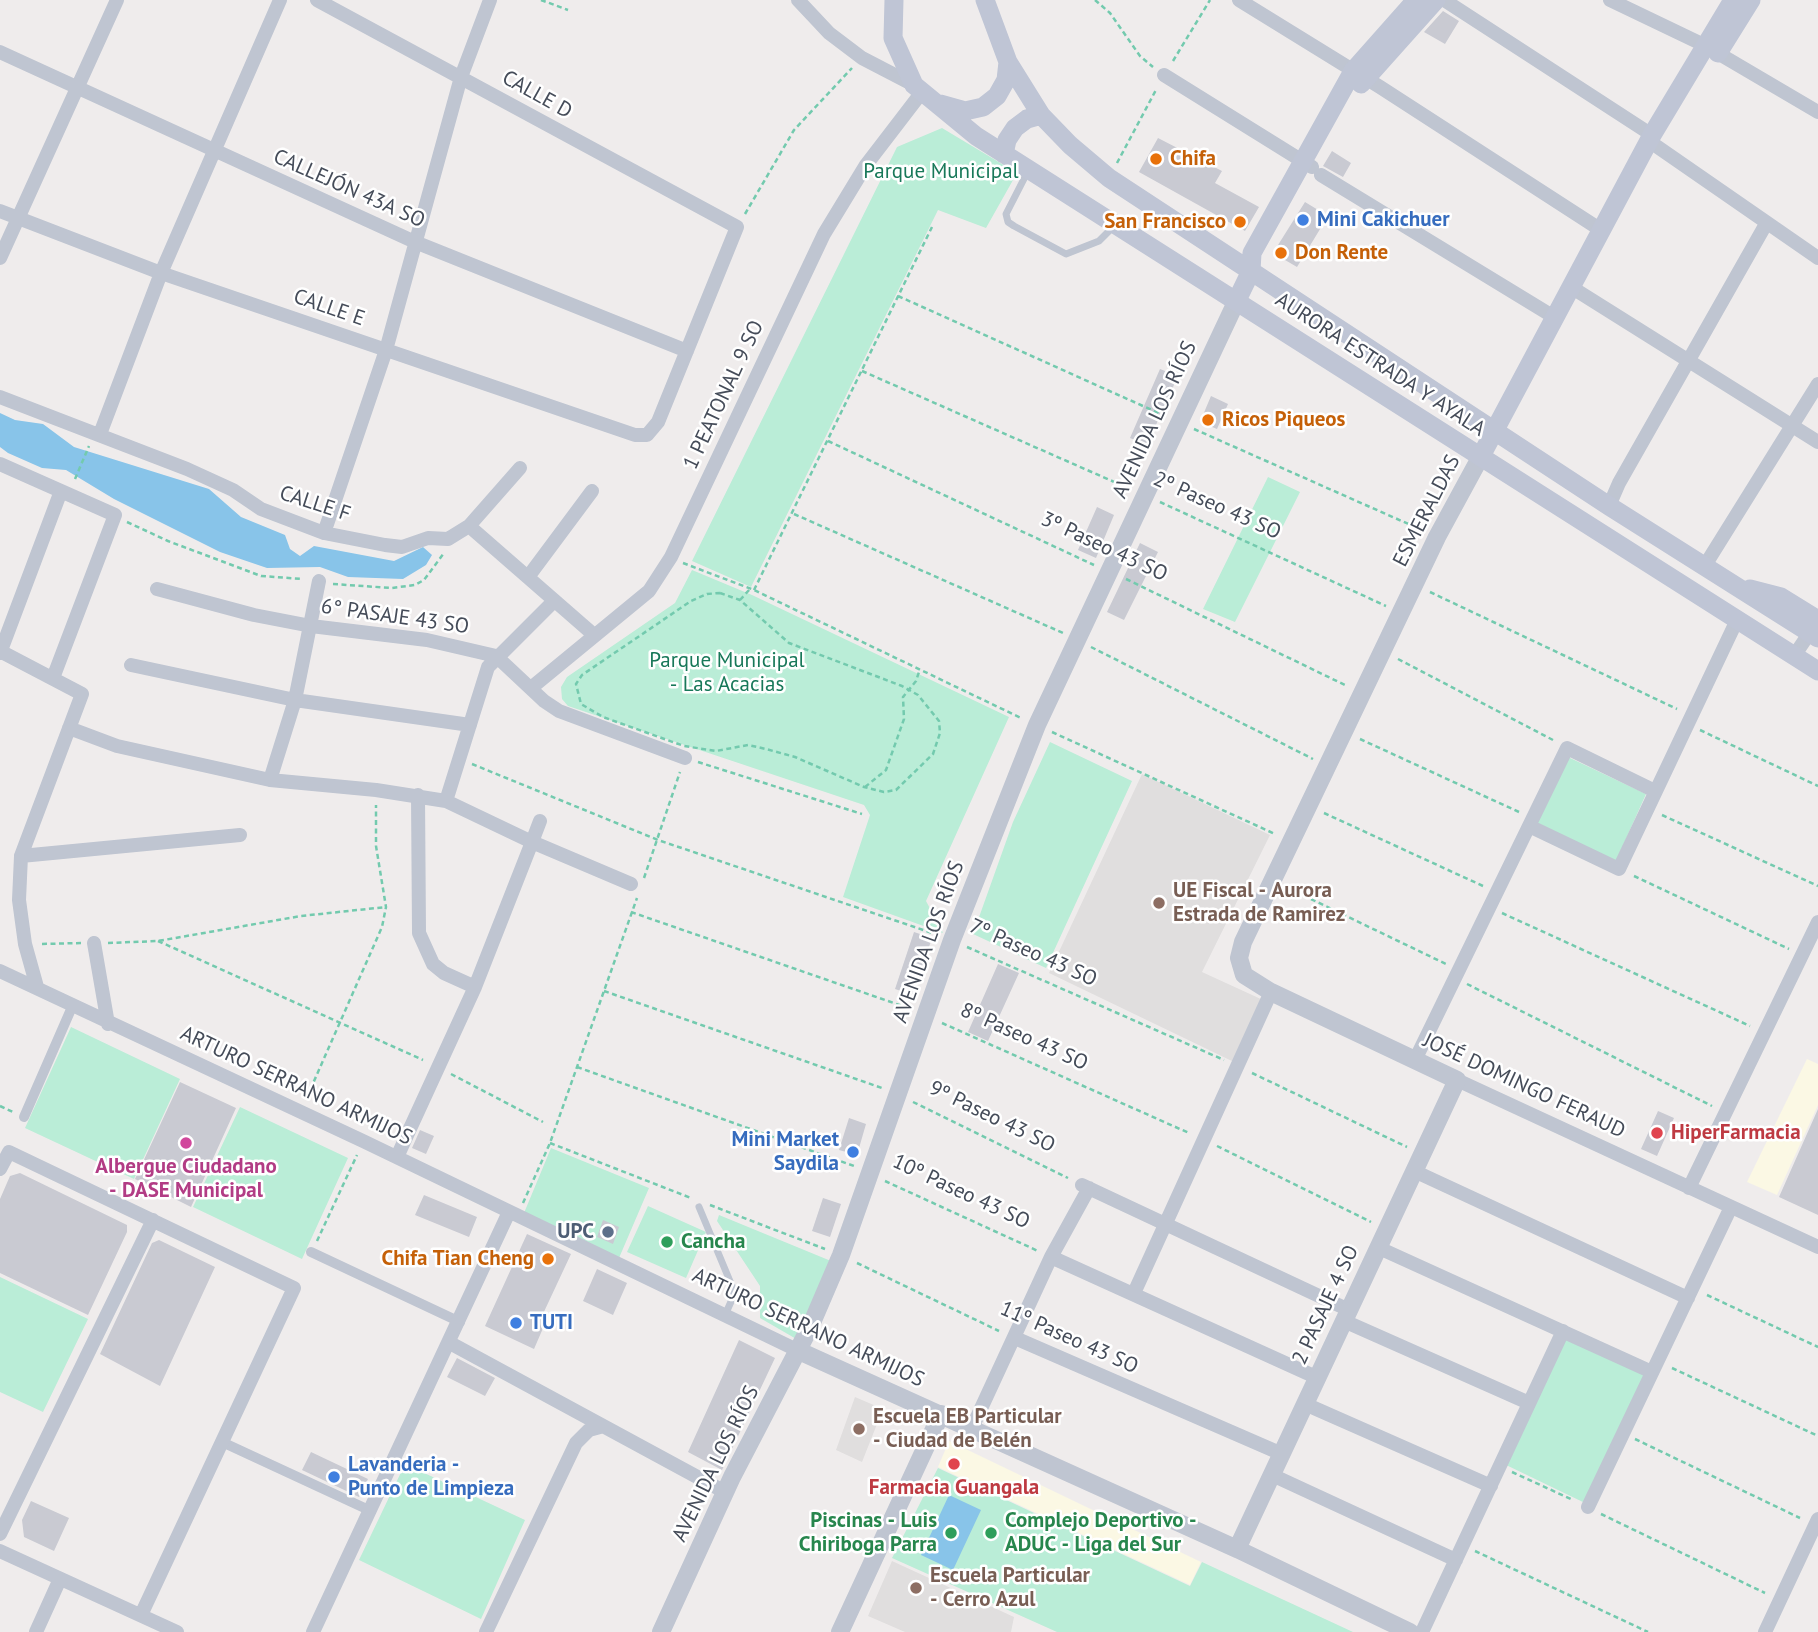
<!DOCTYPE html>
<meta charset="utf-8">
<style>
body{margin:0}
canvas{display:block;background:#efecec}
</style>
<canvas width="1818" height="1632"></canvas>
<script>
const context = document.querySelector('canvas').getContext('2d');
context.lineJoin = 'round';
function paint(path, color) { context.fillStyle = color; context.fill(path, 'evenodd'); }
const shape = rows => new Path2D(rows.map(r => 'M' + r).join(''));
function stroke(path, color, width, dash) { context.strokeStyle = color; context.lineWidth = width; context.lineCap = dash ? 'butt' : 'round'; context.setLineDash(dash || []); context.stroke(path); }
function label(font, color, halo, rows, align = 'center') {
  context.font = font + ' "PT Sans",sans-serif'; context.lineWidth = 5; context.setLineDash([]); context.textBaseline = 'middle'; context.strokeStyle = halo; context.fillStyle = color; for (const [text, x, y, turn = 0] of rows) {
    context.save(); context.translate(x, y); context.rotate((+turn || 0) * Math.PI / 180); context.textAlign = isNaN(turn) ? turn : align; if (halo) context.strokeText(text, 0, 0); context.fillText(text, 0, 0); context.restore();
  }
}
paint(shape([
 [1807,1059,1818,1064,1818,1105,1777,1195,1747,1182],
 [949,1441,1201,1562,1190,1585,938,1467]
]), '#fbf8e4');
paint(shape([
 [1142,774,1270,835,1202,972,1263,1000,1234,1062,1049,973],
 [855,1397,883,1409,862,1462,836,1450],
 [892,1561,1014,1617,1011,1632,905,1632,868,1616]
]), '#e0dede');
paint(shape([
 [942,128,1017,173,986,228,938,210,751,587,692,561,897,147],
 [1268,477,1300,492,1235,622,1203,609],
 [692,570,752,595,1009,717,926,901,943,933,843,897,870,815,864,805,568,706,562,699,561,687,567,677,675,603],
 [1050,742,1132,781,1046,968,973,934,1013,822],
 [1568,757,1646,794,1616,861,1536,824],
 [71,1027,180,1079,134,1179,25,1128],
 [240,1107,348,1158,302,1259,193,1207],
 [551,1148,649,1188,619,1258,524,1213],
 [648,1206,706,1232,686,1278,627,1252],
 [719,1215,831,1261,798,1340,760,1318,760,1286,717,1221],
 [0,1277,88,1319,43,1412,0,1392],
 [1564,1337,1647,1374,1585,1503,1504,1464],
 [405,1464,525,1520,481,1619,359,1560],
 [938,1468,1190,1586,1202,1562,1353,1632,1057,1632,892,1558]
]), '#baedd7');
paint(shape([
 [0,413,15,420,43,424,74,447,209,489,241,517,285,535,290,549,300,556,314,546,394,561,423,547,432,555,426,565,403,579,348,577,320,567,267,568,220,552,114,499,66,470,42,468,8,453,0,447],
 [949,1495,981,1510,953,1570,921,1555]
]), '#88c4e9');
paint(shape([
 [1443,11,1459,21,1445,44,1424,32],
 [1158,138,1222,171,1215,183,1259,207,1245,231,1139,172],
 [1332,151,1351,163,1343,177,1323,166],
 [1305,202,1328,216,1297,267,1273,253],
 [1160,369,1178,376,1147,445,1130,438],
 [1211,396,1228,404,1217,429,1200,422],
 [1097,507,1114,515,1096,558,1078,550],
 [1140,543,1158,552,1124,620,1107,612],
 [914,932,932,938,913,995,895,989],
 [998,964,1019,973,988,1041,968,1032],
 [180,1082,236,1108,191,1207,135,1179],
 [1818,1109,1818,1215,1779,1197],
 [1658,1111,1674,1118,1657,1156,1641,1149],
 [849,1118,866,1124,857,1155,839,1150],
 [420,1130,434,1136,426,1154,412,1148],
 [20,1173,127,1225,127,1232,88,1315,0,1273,0,1199,10,1176],
 [424,1195,477,1217,469,1237,415,1215],
 [823,1198,841,1204,830,1237,812,1231],
 [603,1220,619,1227,613,1244,597,1237],
 [527,1234,571,1254,542,1316,547,1319,534,1349,485,1326],
 [159,1240,215,1267,160,1386,100,1354,152,1243],
 [597,1269,627,1283,613,1315,583,1301],
 [739,1340,775,1358,722,1470,688,1452],
 [457,1358,495,1378,485,1396,447,1377],
 [311,1452,368,1479,359,1497,302,1470],
 [31,1501,69,1518,54,1551,24,1537,22,1520]
]), '#c9cad2');
stroke(shape([
 [541,0,568,10],
 [1095,0,1110,13,1140,56,1153,67],
 [1173,61,1210,0],
 [1117,163,1157,88],
 [745,214,794,130,852,68],
 [898,296,1163,415],
 [862,371,1128,488],
 [1194,429,1422,530],
 [828,441,1094,565],
 [75,479,89,446],
 [1160,502,1386,606],
 [794,514,1063,633],
 [127,522,168,541,261,576,302,579],
 [683,563,754,590,1021,718],
 [1126,579,1347,686],
 [333,584,392,588,415,585,424,580,444,553],
 [754,590,932,227],
 [1430,592,1677,709],
 [720,593,740,600,789,643,902,686,918,695,939,721,940,733,933,754,896,790,884,792,864,787,795,757,766,749,748,745,716,751,684,746,603,717,581,704,576,684,582,675,691,601,707,594,720,593],
 [740,600,750,589],
 [1091,647,1313,759],
 [1398,659,1553,740],
 [1700,730,1818,786],
 [1052,732,1275,834],
 [1360,739,1519,812],
 [698,762,862,814],
 [472,764,658,840,935,934],
 [865,787,886,770,904,719,903,697,916,681,920,669],
 [1324,813,1483,886],
 [1662,815,1818,886],
 [1634,876,1789,949],
 [644,878,680,772],
 [1288,888,1446,964],
 [631,912,911,1009],
 [1502,913,1750,1026],
 [158,941,423,1060],
 [108,943,158,941,301,916,386,907],
 [42,944,81,943],
 [967,947,1224,1060],
 [1467,984,1712,1106],
 [604,991,882,1088],
 [942,1023,1189,1133],
 [577,1067,854,1166],
 [1252,1073,1407,1147],
 [451,1074,543,1122],
 [307,1097,382,927,386,907,376,846,376,805],
 [913,1102,1068,1178],
 [0,1106,13,1112],
 [550,1143,691,1198],
 [1217,1146,1371,1222],
 [885,1181,1038,1251],
 [523,1203,550,1143,637,898],
 [710,1205,825,1249],
 [317,1241,357,1155],
 [857,1263,999,1331],
 [1707,1295,1818,1347],
 [1672,1368,1818,1436],
 [1635,1439,1800,1518],
 [1512,1472,1573,1500],
 [1601,1514,1765,1593],
 [1475,1551,1648,1632]
]), '#73caae', 2.5, [5, 3.5]);
stroke(shape([
 [1028,171,1006,214,1008,222,1014,226,1066,254,1099,241,1114,226],
 [699,1207,732,1286,734,1295,725,1315]
]), '#bfc5d1', 7);
stroke(shape([
 [24,1117,72,1007],
 [311,1252,460,1322],
 [222,1442,371,1511]
]), '#bfc5d1', 10);
stroke(shape([
 [798,0,829,33,862,58,914,85],
 [1239,0,1380,87,1601,230],
 [1444,0,1652,135],
 [1610,0,1704,45,1818,112],
 [0,52,415,242,687,351],
 [1164,75,1312,167],
 [1649,141,1818,258],
 [1321,175,1554,317],
 [0,211,161,273,635,435,647,435,658,422,737,227,317,0],
 [0,258,117,0],
 [1571,287,1818,442],
 [0,397,187,469,233,490,261,509,324,533,385,545,402,547,428,538,448,539,469,526,520,468],
 [100,434,161,273,280,0],
 [0,464,115,515,53,678],
 [1609,506,1619,483,1766,224],
 [469,526,594,635],
 [324,533,386,350,461,77,490,0],
 [1704,567,1818,384],
 [528,577,592,491],
 [157,589,254,615,311,626,427,640,496,656,544,701,559,711,685,758],
 [0,651,82,694,21,856,19,900,25,944,37,987],
 [0,653,61,491],
 [1794,656,1815,625],
 [131,665,295,700,470,725],
 [531,688,649,591,671,557,824,234,866,165,922,92],
 [69,728,117,746,270,780,376,790,446,801,532,842,475,987,397,1157],
 [270,780,295,700,319,581],
 [418,795,419,933,433,964,444,973,475,987],
 [446,801,488,667,554,601],
 [540,821,532,842,631,884],
 [1529,826,1619,869,1737,620],
 [21,856,240,835],
 [94,943,108,1024],
 [0,971,363,1141,799,1351],
 [1415,1060,1567,748,1655,791],
 [1457,1080,1818,1247],
 [0,1169,9,1152,294,1288,141,1615],
 [1414,1171,1688,1298],
 [1082,1185,1349,1310],
 [1689,1188,1818,922],
 [1379,1248,1652,1372],
 [1051,1257,1318,1378],
 [1134,1293,1271,992],
 [1344,1321,1529,1403],
 [1015,1338,1282,1454],
 [450,1343,725,1492],
 [1305,1404,1491,1486],
 [972,1428,1051,1257,1089,1188],
 [1272,1475,1456,1560],
 [1588,1507,1731,1207],
 [0,1534,153,1220],
 [0,1551,177,1632],
 [36,1632,60,1579],
 [313,1632,509,1212],
 [486,1632,576,1443,589,1430,600,1427],
 [1422,1632,1563,1331],
 [1765,1632,1818,1519]
]), '#bfc5d1', 14);
stroke(shape([
 [799,1351,1237,1549,1410,1632],
 [1237,1549,1457,1080,1271,992,1244,975,1239,958,1243,942,1437,537,1481,456],
 [661,1632,732,1477,811,1325,841,1255,952,940,1037,725,1237,300],
 [840,1632,941,1414]
]), '#bfc5d1', 18);
stroke(shape([
 [894,0,893,38,914,85,976,136,1818,671],
 [985,0,1008,62,1041,115,1070,145,1109,178,1609,506,1818,638],
 [1718,53,1751,0],
 [1361,84,1436,0],
 [940,104,965,111,983,107,997,96,1006,80,1008,62],
 [1004,154,1007,140,1015,128,1027,119,1041,115],
 [1237,300,1251,271,1252,253,1353,71,1416,0],
 [1481,456,1652,135,1733,0],
 [1750,589,1781,597,1818,620]
]), '#bfc5d5', 19);
for (const [x, y, r, color] of [
 [1156,159,7,"#e8710a"],
 [1303,220,7,"#3f7fe0"],
 [1240,222,7,"#e8710a"],
 [1281,253,7,"#e8710a"],
 [1208,420,7,"#e8710a"],
 [1159,903,7,"#8d6e63"],
 [1657,1133,7,"#e0444e"],
 [186,1143,7,"#d1479c"],
 [853,1152,7,"#3f7fe0"],
 [608,1232,7,"#5c6f8a"],
 [667,1242,7,"#2e9e5b"],
 [548,1259,7,"#e8710a"],
 [516,1323,7,"#3f7fe0"],
 [859,1429,7,"#8d6e63"],
 [954,1464,7,"#e0444e"],
 [334,1477,7,"#3f7fe0"],
 [951,1533,7,"#2e9e5b"],
 [991,1533,7,"#2e9e5b"],
 [916,1588,7,"#8d6e63"]
]) { const dot = new Path2D(); dot.arc(x, y, r, 0, 2 * Math.PI); context.fillStyle = color; context.fill(dot); stroke(dot, '#fff', 2.5); }
label('21px', '#454c59', '#fff', [
 ["CALLE D",537,95,29],
 ["CALLEJÓN 43A SO",349,189,24],
 ["CALLE E",329,308,19],
 ["AURORA ESTRADA Y AYALA",1380,365,33],
 ["1 PEATONAL 9 SO",724,395,-65],
 ["AVENIDA LOS RÍOS",1155,420,-65],
 ["CALLE F",315,504,18],
 ["2º Paseo 43 SO",1217,506,24],
 ["ESMERALDAS",1427,511,-63],
 ["3º Paseo 43 SO",1104,547,25],
 ["6° PASAJE 43 SO",395,617,8],
 ["AVENIDA LOS RÍOS",929,942,-70],
 ["7º Paseo 43 SO",1033,953,24],
 ["8º Paseo 43 SO",1024,1037,24],
 ["ARTURO SERRANO ARMIJOS",296,1086,25],
 ["JOSÉ DOMINGO FERAUD",1524,1086,25],
 ["9º Paseo 43 SO",992,1117,26],
 ["10º Paseo 43 SO",961,1192,25],
 ["2 PASAJE 4 SO",1326,1305,-65],
 ["ARTURO SERRANO ARMIJOS",808,1328,25],
 ["11º Paseo 43 SO",1069,1338,24],
 ["AVENIDA LOS RÍOS",716,1464,-64]
]);
label('bold 21px', '#c56008', '#fff', [
 ["Chifa",1170,159],
 ["San Francisco",1226,222,"right"],
 ["Don Rente",1295,253],
 ["Ricos Piqueos",1222,420],
 ["Chifa Tian Cheng",534,1259,"right"]
], 'left');
label('21px', '#187859', '#fff', [
 ["Parque Municipal",941,172],
 ["Parque Municipal",727,661],
 ["- Las Acacias",727,685]
]);
label('bold 21px', '#366cbe', '#fff', [
 ["Mini Cakichuer",1317,220],
 ["Mini Market",839,1140,"right"],
 ["Saydila",839,1164,"right"],
 ["TUTI",530,1323],
 ["Lavanderia -",348,1465],
 ["Punto de Limpieza",348,1489]
], 'left');
label('bold 21px', '#785e54', '#fff', [
 ["UE Fiscal - Aurora",1173,891],
 ["Estrada de Ramirez",1173,915],
 ["Escuela EB Particular",873,1417],
 ["- Ciudad de Belén",873,1441],
 ["Escuela Particular",930,1576],
 ["- Cerro Azul",930,1600]
], 'left');
label('bold 21px', '#be3a42', '#fff', [
 ["HiperFarmacia",1671,1133],
 ["Farmacia Guangala",954,1488,"center"]
], 'left');
label('bold 21px', '#b23c85', '#fff', [
 ["Albergue Ciudadano",186,1167],
 ["- DASE Municipal",186,1191]
]);
label('bold 21px', '#4e5e75', '#fff', [
 ["UPC",594,1232]
], 'right');
label('bold 21px', '#27864d', '#fff', [
 ["Cancha",681,1242],
 ["Piscinas - Luis",937,1521,"right"],
 ["Chiriboga Parra",937,1545,"right"],
 ["Complejo Deportivo -",1005,1521],
 ["ADUC - Liga del Sur",1005,1545]
], 'left');
</script>
